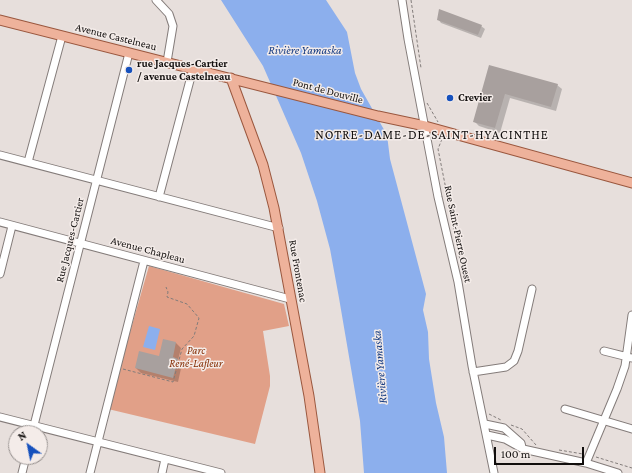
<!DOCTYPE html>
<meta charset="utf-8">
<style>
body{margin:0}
#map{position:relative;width:632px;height:473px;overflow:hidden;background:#e7dfdc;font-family:"Crimson Pro",serif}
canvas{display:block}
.north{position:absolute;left:8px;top:425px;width:40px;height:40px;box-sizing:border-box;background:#f4ece9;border:1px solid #999391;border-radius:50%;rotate:327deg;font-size:11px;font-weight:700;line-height:16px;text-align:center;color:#110e0d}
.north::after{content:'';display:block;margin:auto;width:14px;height:18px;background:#1651bd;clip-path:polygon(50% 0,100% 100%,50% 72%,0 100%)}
.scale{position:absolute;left:494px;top:447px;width:90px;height:18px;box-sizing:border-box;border:2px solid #110e0d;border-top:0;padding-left:5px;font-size:12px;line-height:14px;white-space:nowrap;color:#110e0d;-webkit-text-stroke:3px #f4ece9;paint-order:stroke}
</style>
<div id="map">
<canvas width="632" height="473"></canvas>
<div class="north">N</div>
<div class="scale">100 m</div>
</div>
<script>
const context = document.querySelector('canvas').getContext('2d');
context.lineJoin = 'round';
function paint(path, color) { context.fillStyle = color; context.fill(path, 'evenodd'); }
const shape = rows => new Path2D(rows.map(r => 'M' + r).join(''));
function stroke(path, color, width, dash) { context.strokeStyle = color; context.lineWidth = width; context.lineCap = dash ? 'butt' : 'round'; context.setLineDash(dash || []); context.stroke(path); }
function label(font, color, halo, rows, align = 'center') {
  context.font = font + ' "Crimson Pro",serif'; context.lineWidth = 3; context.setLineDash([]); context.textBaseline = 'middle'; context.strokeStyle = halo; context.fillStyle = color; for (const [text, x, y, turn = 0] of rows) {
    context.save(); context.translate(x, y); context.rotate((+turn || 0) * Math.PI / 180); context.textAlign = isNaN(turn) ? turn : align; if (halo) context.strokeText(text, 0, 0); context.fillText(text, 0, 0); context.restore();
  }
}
paint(shape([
 [149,266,284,304,289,326,263,331,270,376,270,386,255,444,108,409]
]), '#e1a088');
paint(shape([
 [221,0,326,0,347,32,355,73,361,89,387,135,390,159,426,294,423,310,428,332,429,359,436,403,444,437,447,473,364,473,360,421,339,298,330,249,317,201,301,153,263,66],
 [149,326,160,329,155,350,143,347]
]), '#8cafed');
paint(shape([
 [438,19,481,26,485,29,481,38,441,23],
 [490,66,557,85,562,89,556,111,510,98,500,133,479,126,474,121],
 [164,340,176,343,181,348,178,360,182,364,178,382,141,373,136,368,160,357]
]), '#0003');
paint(shape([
 [439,9,482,25,478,35,437,20],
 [489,65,558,84,551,107,505,94,495,128,473,122],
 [163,339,176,342,173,357,178,359,173,378,135,368,139,351,159,356]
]), '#a8a09e');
const minor = shape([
 [156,0,169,14,173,26,167,62],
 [402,0,408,39,438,197,458,282,472,366,494,473],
 [0,155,279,228],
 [28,162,62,36],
 [159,197,193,69],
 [0,222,290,299],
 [0,274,12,226],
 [604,351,632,358],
 [473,372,506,367,514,361,518,351,532,289],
 [565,409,632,429],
 [0,417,221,473],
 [485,424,504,428,521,443,522,447],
 [32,433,129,53],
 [487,435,505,439,523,449,586,463,618,473],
 [586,463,617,389,625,366,632,315],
 [22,473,26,457],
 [90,473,144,261],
 [162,473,165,459]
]);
const major = shape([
 [0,20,378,116,425,126,632,183],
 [231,78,263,165,274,208,309,396,320,473]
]);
stroke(minor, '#847c7a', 9);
stroke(major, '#9a573e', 11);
stroke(shape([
 [411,0,421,68],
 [427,103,438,122],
 [442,139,438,149,461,265],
 [123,369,173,382,182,349,194,336,199,318,187,304,167,297,168,292,166,287],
 [489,414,501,420],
 [511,425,522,429,536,445],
 [559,450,583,454],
 [596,457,632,468]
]), '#827c7a', 1, [3, 2]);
stroke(minor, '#fff', 7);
stroke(major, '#eeb29b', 9);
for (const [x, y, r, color] of [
 [129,70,4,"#1651bd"],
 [450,98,4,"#1651bd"]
]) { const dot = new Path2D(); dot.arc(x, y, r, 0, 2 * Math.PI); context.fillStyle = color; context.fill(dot); stroke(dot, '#f4ece9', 1.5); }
label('11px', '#110e0d', '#f4ece9', [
 ["Avenue Castelneau",116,37,14],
 ["Pont de Douville",328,91,15],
 ["Rue Saint-Pierre Ouest",458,234,78],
 ["Rue Jacques-Cartier",70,240,-76],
 ["Avenue Chapleau",148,250,15],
 ["Rue Frontenac",298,271,80]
]);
label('bold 11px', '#110e0d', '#f4ece9', [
 ["rue Jacques-Cartier",137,64],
 ["/ avenue Castelneau",137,77],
 ["Crevier",458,98]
], 'left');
label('italic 11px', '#852e05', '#f4ece9', [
 ["Parc",196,351],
 ["René-Lafleur",196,364]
]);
label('italic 12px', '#143a81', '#f4ece9', [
 ["Rivière Yamaska",305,50],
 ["Rivière Yamaska",380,367,-95]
]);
context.letterSpacing = '1px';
label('13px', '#110e0d', '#f4ece9', [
 ["NOTRE-DAME-DE-SAINT-HYACINTHE",432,135]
]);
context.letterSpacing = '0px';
</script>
